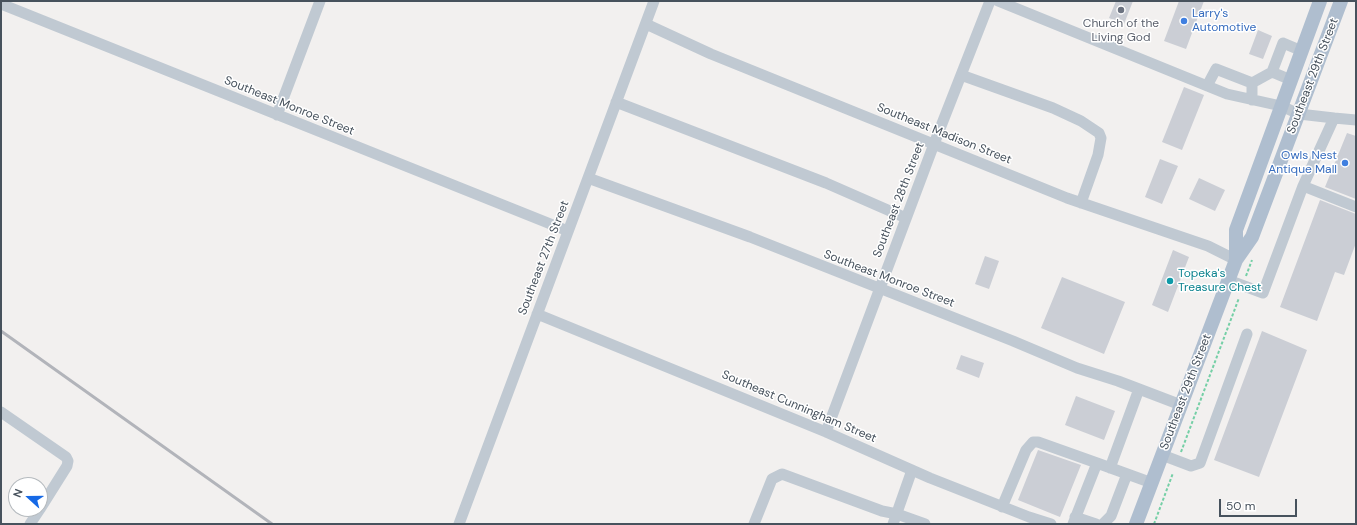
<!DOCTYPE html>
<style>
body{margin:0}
#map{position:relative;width:1357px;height:525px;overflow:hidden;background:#f2f0ef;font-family:"DM Sans",sans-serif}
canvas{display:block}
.frame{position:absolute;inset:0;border:2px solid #47525d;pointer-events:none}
.north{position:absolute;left:8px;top:477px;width:40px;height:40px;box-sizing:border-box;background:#fff;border:1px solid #b5babe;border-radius:50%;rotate:291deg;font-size:11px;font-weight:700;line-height:16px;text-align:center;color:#47525d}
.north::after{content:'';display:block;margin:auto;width:14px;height:18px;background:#1669e6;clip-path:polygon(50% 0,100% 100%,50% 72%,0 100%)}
.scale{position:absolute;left:1219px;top:499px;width:78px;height:18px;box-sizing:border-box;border:2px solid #47525d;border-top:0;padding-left:5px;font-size:12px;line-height:14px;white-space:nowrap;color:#47525d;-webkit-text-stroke:3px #fff;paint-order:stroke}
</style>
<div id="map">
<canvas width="1357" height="525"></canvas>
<div class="frame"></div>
<div class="north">N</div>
<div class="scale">50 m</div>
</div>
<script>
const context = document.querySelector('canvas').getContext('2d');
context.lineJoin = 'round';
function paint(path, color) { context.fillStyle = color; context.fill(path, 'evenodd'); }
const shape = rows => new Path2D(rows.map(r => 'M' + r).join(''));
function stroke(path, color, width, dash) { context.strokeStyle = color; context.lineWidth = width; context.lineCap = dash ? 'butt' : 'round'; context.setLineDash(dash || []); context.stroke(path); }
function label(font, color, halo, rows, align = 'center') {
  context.font = font + ' "DM Sans",sans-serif'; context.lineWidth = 3; context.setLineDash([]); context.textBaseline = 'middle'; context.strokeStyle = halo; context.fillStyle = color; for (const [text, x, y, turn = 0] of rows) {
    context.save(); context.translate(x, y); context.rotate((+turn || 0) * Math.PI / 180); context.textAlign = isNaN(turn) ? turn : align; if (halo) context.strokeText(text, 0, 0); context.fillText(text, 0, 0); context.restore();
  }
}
paint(shape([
 [1116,1,1133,1,1124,24,1109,18],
 [1179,1,1204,1,1186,49,1164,41],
 [1258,30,1272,36,1263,59,1249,54],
 [1184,87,1204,95,1182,150,1162,142],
 [1347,133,1356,136,1356,199,1325,187],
 [1160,159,1178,166,1162,204,1145,197],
 [1199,178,1225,190,1215,211,1189,199],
 [1320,200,1356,214,1356,243,1344,275,1335,272,1317,321,1280,307],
 [1173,250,1189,257,1168,312,1152,305],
 [985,256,999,261,989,289,975,284],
 [1062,277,1125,302,1104,354,1041,328],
 [1262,331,1307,350,1259,477,1214,460],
 [961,355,984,363,979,378,956,369],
 [1076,396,1115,411,1104,440,1065,425],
 [1038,450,1081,465,1060,517,1018,500]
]), '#cbced5');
stroke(shape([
 [1246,276,1252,260],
 [1181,452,1239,298],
 [1154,524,1173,473]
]), '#75cfa6', 2, [3, 2]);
stroke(shape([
 [998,1,1227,94,1281,106,1299,114,1334,118,1303,186,1356,207],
 [1,4,568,231],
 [646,24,711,54,1067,198,1208,246,1236,260],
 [1272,72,1283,43,1302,51],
 [961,75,1053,108,1081,121,1099,133,1101,138,1098,155,1081,203],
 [1252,83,1272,72,1291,80],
 [1207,86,1216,69,1252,83,1252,100],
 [616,102,826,183,906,218],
 [277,115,320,1],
 [1334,118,1356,120],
 [588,178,750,237,1013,341,1077,368,1118,381,1181,405],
 [1228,280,1263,293,1303,186],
 [537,314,826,432,930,478,1029,517,1051,524],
 [1,412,66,457,68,461,67,466,40,509],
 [826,432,934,144,990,1],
 [1162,455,1191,466,1200,463,1247,334],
 [1110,468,1139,389],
 [1002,507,1026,450,1033,442,1038,442,1097,463],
 [1075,517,1096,524],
 [30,524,40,509],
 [459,524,654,1],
 [754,524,772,479,782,474,882,511,897,514,925,524],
 [893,524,912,470],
 [1073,524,1097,463,1152,483],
 [1103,524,1111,516,1127,474]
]), '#c0c9d2', 11);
stroke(shape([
 [1236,260,1236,230,1320,1],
 [1136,524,1236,260,1252,237,1341,1]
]), '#afbecf', 14);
stroke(shape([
 [1,331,272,524]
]), '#b2b4ba', 3);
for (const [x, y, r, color] of [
 [1121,10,4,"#6b7280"],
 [1184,21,4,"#3f7fe0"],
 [1345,163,4,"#3f7fe0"],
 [1170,281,4,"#0f9aa8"]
]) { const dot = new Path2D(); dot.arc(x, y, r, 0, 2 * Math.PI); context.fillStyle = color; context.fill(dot); stroke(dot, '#fff', 1.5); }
label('12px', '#366cbe', '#fff', [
 ["Larry's",1192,14],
 ["Automotive",1192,28],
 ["Owls Nest",1337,156,"right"],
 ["Antique Mall",1337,170,"right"]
], 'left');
label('12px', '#5b616d', '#fff', [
 ["Church of the",1121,24],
 ["Living God",1121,38]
]);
label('12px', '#47525d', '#fff', [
 ["Southeast 29th Street",1313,76,-69],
 ["Southeast Monroe Street",289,106,22],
 ["Southeast Madison Street",944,134,22],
 ["Southeast 28th Street",899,200,-69],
 ["Southeast 27th Street",544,258,-69],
 ["Southeast Monroe Street",889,279,21],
 ["Southeast 29th Street",1186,392,-69],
 ["Southeast Cunningham Street",799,407,23]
]);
label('12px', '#0d838f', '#fff', [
 ["Topeka's",1178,274],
 ["Treasure Chest",1178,288]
], 'left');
</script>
